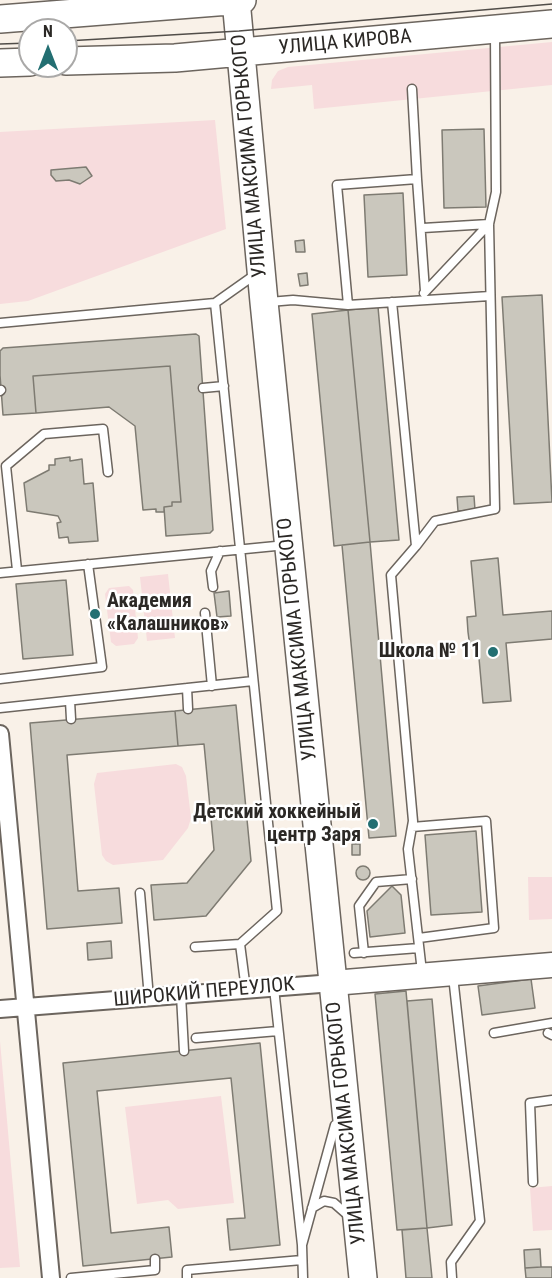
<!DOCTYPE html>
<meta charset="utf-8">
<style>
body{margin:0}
#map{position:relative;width:552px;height:1278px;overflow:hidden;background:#f9f1e8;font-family:"Roboto Condensed",sans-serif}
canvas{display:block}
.north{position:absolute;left:18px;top:18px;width:60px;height:60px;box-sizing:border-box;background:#fff;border:2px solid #aaa9a8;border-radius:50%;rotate:0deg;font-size:16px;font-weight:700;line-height:24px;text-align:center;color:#2b2825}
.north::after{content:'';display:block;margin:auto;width:21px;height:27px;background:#236f72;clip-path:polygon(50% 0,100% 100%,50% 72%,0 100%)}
</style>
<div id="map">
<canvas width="552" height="1278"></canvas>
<div class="north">N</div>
</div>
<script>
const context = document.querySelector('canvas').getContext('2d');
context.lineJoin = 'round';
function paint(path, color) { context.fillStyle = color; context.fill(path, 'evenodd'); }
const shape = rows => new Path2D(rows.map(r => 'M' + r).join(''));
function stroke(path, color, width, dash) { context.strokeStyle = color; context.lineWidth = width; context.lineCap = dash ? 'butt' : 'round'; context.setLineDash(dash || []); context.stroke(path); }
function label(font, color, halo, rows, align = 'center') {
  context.font = font + ' "Roboto Condensed",sans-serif'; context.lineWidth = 5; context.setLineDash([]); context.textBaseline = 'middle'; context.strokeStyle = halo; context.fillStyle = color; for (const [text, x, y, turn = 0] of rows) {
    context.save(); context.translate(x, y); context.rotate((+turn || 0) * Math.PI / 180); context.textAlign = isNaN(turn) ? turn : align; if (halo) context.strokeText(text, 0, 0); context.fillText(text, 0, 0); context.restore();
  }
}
paint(shape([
 [552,42,552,85,314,109,312,85,271,89,272,80,278,71,288,67],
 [215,120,226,229,28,301,0,304,0,132],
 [168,574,175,638,147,641,140,577],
 [129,586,133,590,138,638,134,644,116,646,111,642,105,594,109,588],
 [176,764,182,767,186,776,191,818,188,828,163,860,113,865,106,861,102,855,94,784,97,773],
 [528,877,552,877,552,919,529,920],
 [0,1041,20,1267,0,1268],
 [221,1096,234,1203,178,1209,168,1200,137,1204,125,1107],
 [552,1186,552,1230,533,1231,530,1188]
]), '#f7dcdd');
const building = shape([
 [484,129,486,207,444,208,442,130,484,129],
 [86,167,92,176,80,184,69,180,56,181,51,175,51,170,86,167],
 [403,193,407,275,368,277,364,195,403,193],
 [304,240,305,252,296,252,295,241,304,240],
 [307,273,308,285,300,286,298,274,307,273],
 [542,295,552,502,514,504,502,297,542,295],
 [378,307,399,540,370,542,348,310,378,307],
 [348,310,370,542,334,546,312,314,348,310],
 [196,334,199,336,213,530,210,533,166,536,164,507,172,506,172,502,181,502,170,366,33,376,36,413,3,415,0,375,0,351,3,348,196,334],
 [170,366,181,502,172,502,172,506,164,507,164,512,156,512,156,509,143,510,135,426,109,407,36,413,33,376,170,366],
 [70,457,70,461,82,459,84,484,93,483,98,541,69,543,68,537,59,538,57,523,61,522,58,516,27,511,24,483,49,470,49,465,55,465,55,459,70,457],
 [474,496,475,510,458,511,457,497,474,496],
 [370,542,396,836,369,838,342,545,370,542],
 [498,558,503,615,552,611,552,639,506,643,511,701,483,703,478,647,470,647,468,632,467,617,476,616,471,561,498,558],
 [66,580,73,655,23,659,16,584,66,580],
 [229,591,231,616,217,617,214,593,229,591],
 [236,705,251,861,206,916,154,920,151,885,187,883,214,850,204,744,178,746,175,711,236,705],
 [175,711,178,746,67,755,78,891,119,888,122,923,47,929,30,723,175,711],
 [476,831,482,912,431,915,425,835,476,831],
 [352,844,360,844,360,855,352,855,352,844],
 '356 873a7 7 0 1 1 14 0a7 7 0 1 1-14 0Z',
 [392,886,401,895,405,933,370,937,367,911,392,886],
 [111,941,112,958,88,960,87,943,111,941],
 [531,979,535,1008,482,1015,478,986,531,979],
 [406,991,427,1228,397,1230,375,994,406,991],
 [432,999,452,1225,427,1228,407,1001,432,999],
 [260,1043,280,1245,230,1250,227,1219,245,1218,231,1078,97,1091,111,1233,169,1227,172,1257,83,1266,63,1063,260,1043],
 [427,1228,432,1278,406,1278,402,1230,427,1228],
 [540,1249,541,1267,525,1268,524,1250,540,1249],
 [541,1267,552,1267,552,1278,526,1278,525,1268,541,1267]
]);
paint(building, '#cac7bd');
stroke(building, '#7e7b72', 1.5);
const lane = shape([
 [412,89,417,179],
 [423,228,489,224],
 [424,293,489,224],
 [269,302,293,300,348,305,490,296],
 [392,302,416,546,391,575,413,821,408,849,422,972],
 [215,303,277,911,240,944,246,990],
 [348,305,337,185,417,179,425,291],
 [0,323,215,303,256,274],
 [203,388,224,386],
 [0,391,1,390],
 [416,546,435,521,495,509,489,224,496,192,495,33],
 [17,570,6,466,44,434,103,429,108,472],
 [0,573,286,545],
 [213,587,211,571,220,551],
 [205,613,212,686],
 [0,679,102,667,88,564],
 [187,688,188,709],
 [70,701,71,719],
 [0,708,253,681],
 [412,827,486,821,494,928,419,938],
 [140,893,149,998],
 [195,947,240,944],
 [354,953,419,948],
 [364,953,359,906,376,882,412,879],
 [274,988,302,1245],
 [181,995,184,1051],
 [494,1033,552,1023],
 [548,1033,552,1035],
 [196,1038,278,1031],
 [533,1182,530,1103,552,1100],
 [312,1208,324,1201,334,1203,350,1217],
 [71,1278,155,1270,155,1259],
 [187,1278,187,1270,302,1260],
 [303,1278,302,1245,335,1125],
 [452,1278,451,1262,480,1221,453,976]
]);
const street = shape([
 [0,734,51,1278],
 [0,1009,333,983]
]);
const secondary = shape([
 [333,983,552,965]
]);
const primary = shape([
 [236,0,264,302,363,1278],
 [0,19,242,0],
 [66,61,175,58,552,24],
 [0,63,30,62]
]);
stroke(lane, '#6c655e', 11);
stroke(street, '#6c655e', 20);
stroke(secondary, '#6c655e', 27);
stroke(primary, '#6c655e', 30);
stroke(lane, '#fff', 8);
stroke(street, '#fff', 16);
stroke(secondary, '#fff', 24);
stroke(primary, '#fff', 27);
stroke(shape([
 [66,41,239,31,552,4],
 [0,44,30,43]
]), '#514d49', 1.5);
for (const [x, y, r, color] of [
 [95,614,6,"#236f72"],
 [493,652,6,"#236f72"],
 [373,824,6,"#236f72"]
]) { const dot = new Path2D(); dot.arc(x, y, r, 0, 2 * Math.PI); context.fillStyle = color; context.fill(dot); stroke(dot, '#fff', 2); }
label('20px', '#2b2825', '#fff', [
 ["УЛИЦА КИРОВА",345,43,-5],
 ["УЛИЦА МАКСИМА ГОРЬКОГО",250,156,-95],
 ["УЛИЦА МАКСИМА ГОРЬКОГО",298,639,-96],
 ["ШИРОКИЙ ПЕРЕУЛОК",204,993,-5],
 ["УЛИЦА МАКСИМА ГОРЬКОГО",347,1123,-96]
]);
label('bold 20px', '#2b2825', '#fff', [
 ["Академия",107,602,"left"],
 ["«Калашников»",107,625,"left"],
 ["Школа № 11",481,652],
 ["Детский хоккейный",361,813],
 ["центр Заря",361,836]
], 'right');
</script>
